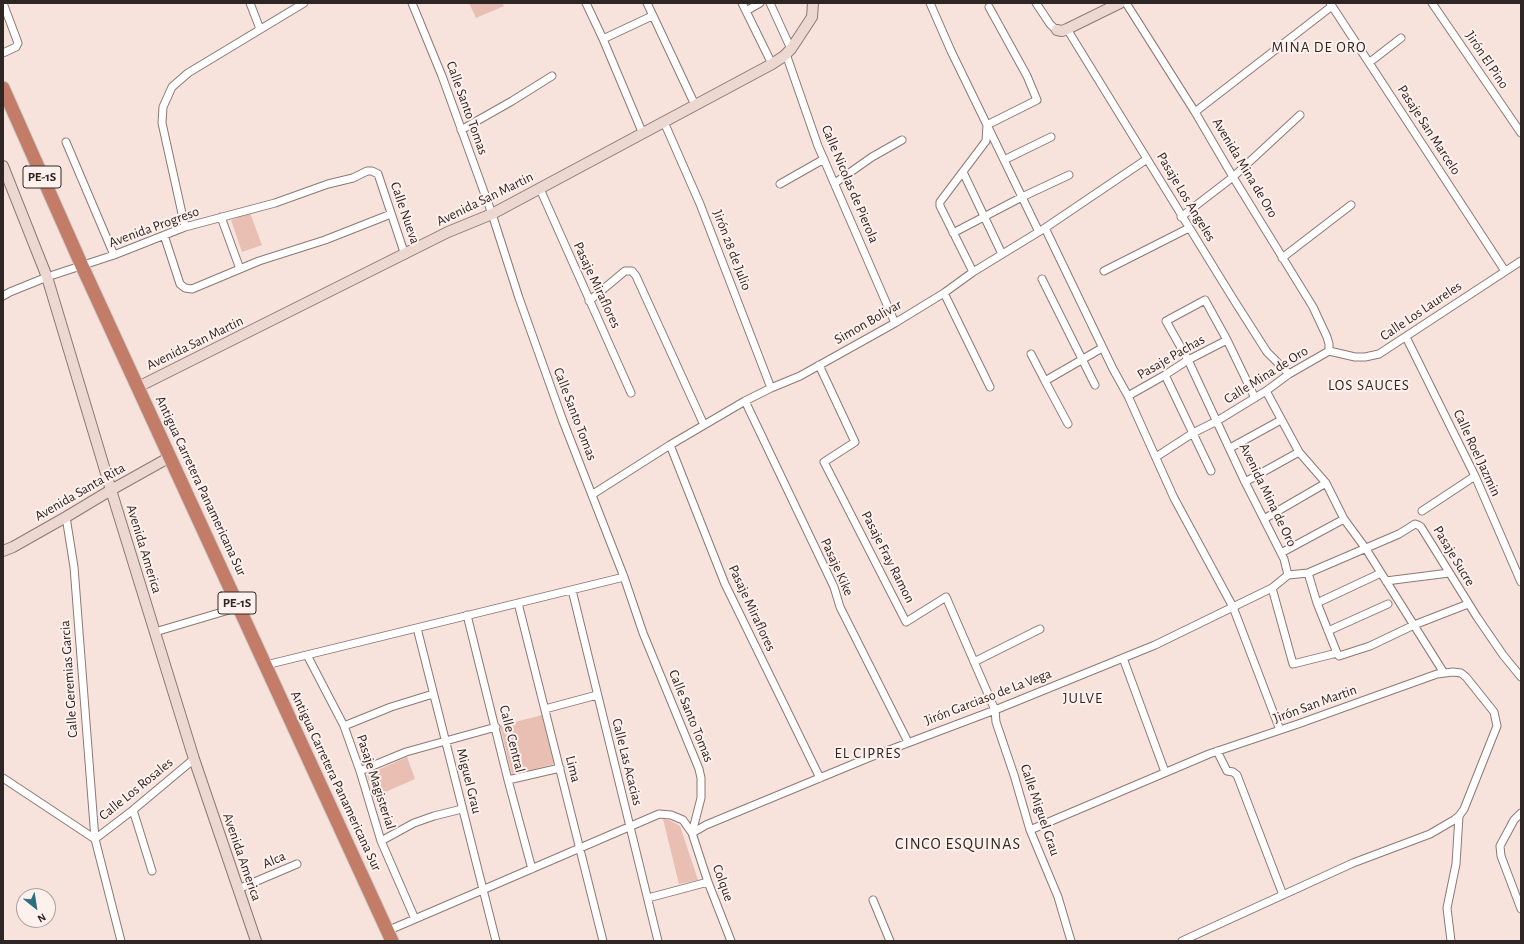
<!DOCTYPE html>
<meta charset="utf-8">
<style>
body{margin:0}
#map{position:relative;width:1524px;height:944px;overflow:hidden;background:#f7e2dc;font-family:"Alegreya Sans",sans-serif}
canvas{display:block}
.frame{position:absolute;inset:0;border:4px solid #2e2624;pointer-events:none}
.north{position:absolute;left:16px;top:888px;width:40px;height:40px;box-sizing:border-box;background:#fef1ed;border:1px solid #aba09d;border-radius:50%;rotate:150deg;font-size:11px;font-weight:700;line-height:16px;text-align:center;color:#2e2624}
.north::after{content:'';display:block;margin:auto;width:14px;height:18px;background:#2c7080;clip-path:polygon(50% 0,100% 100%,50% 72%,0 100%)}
</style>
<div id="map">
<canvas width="1524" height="944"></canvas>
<div class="frame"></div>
<div class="north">N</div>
</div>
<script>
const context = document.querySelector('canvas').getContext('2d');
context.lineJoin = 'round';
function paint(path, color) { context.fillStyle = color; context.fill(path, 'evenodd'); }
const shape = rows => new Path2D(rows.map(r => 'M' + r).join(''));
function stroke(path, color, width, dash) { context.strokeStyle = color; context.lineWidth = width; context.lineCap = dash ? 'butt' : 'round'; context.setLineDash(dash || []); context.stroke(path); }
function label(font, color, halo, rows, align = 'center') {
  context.font = font + ' "Alegreya Sans",sans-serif'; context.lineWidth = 4; context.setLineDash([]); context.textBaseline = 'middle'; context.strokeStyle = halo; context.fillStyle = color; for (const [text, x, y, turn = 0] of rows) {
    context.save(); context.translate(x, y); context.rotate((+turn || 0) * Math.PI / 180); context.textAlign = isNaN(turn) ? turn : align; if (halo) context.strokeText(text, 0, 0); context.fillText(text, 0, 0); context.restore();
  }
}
paint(shape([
 [469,3,502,3,504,6,476,18],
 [250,213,262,245,242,252,231,220],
 [542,715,554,764,512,775,500,726],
 [407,757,415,779,374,797,367,775],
 [663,819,669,820,680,826,698,880,679,884]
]), '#e8bfb2');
const street = shape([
 [250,3,260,29],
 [412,3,442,76,492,214,519,298,563,421,624,577,643,633,699,769,701,778,701,798,692,833],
 [586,3,603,39,643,134],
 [647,3,695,105],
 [742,3,772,64],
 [770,3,791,49],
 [930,3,951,51,987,125,986,141,940,202,940,206,973,272],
 [1036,3,1050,24,1054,28,1057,30],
 [1126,3,1195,112,1233,177,1313,307,1327,337,1329,344,1329,351],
 [1330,3,1505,271],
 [1432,3,1521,133],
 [989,7,1027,76,1037,100,987,125,1038,230],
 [746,11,760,3],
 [1067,29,1232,297,1267,352,1289,374],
 [603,39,652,16],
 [3,53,16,47,18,43,3,3],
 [786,54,818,146,895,323],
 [1370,62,1401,38],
 [1195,112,1332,6],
 [664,122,700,204,771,388],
 [461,130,512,101,552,76],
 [66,142,114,255],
 [1004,160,1051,137],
 [963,172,1002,254],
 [835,183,872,157,902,140],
 [780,184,824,159],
 [540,189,631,393],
 [221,217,240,269],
 [1181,217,1233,177,1300,115],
 [185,227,162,123,163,107,172,87,188,73,304,3],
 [1045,228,1113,369,1128,396,1174,498,1233,607,1280,730],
 [953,233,1022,197,1069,175],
 [164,235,180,284,185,288,192,289,259,261,325,240,391,214],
 [1282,258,1351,205],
 [1104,271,1189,228],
 [1042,279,1095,385],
 [944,293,990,387],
 [3,296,10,292,47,277,114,255,185,227,275,203,328,184,353,178,367,171,372,171,378,174,405,255],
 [589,301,625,271,632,271,636,276,704,425],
 [1406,337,1475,476,1521,582],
 [1329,351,1355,357,1365,357,1379,354,1521,261],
 [1031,354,1045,381],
 [819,365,855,442,824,462,906,622,946,597,995,710,996,722,1014,775,1030,830,1058,897,1071,941],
 [1165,375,1211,471],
 [1266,391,1299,452,1326,483,1344,519,1366,549,1444,673],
 [1128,396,1165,375,1188,360,1227,340],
 [1255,398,1227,340,1205,300,1166,321,1188,360,1245,482,1284,559,1288,575],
 [745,401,834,587,840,607,908,742],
 [1068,424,1045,381,1102,348],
 [670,445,725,584,820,778],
 [1230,448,1281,420],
 [1156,457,1193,433,1217,421,1266,391,1289,374,1329,351],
 [1245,482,1299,452],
 [593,494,670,445,745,401,771,388,800,376,895,323,944,293,973,272,1045,228,1147,159],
 [1422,511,1475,476],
 [66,517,74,567,95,839],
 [1264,519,1326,483],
 [1281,553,1344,519],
 [1308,573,1317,603,1337,653,1339,656,1370,646,1414,625,1468,604],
 [1288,575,1308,573,1399,534,1415,524,1418,525,1421,527,1477,617,1503,655,1521,677],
 [1386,581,1449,573],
 [1272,588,1293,664,1337,653],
 [572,590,658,941],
 [518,603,603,941],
 [1317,603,1381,573],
 [467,615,508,780,532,869],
 [417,628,496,941],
 [1328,631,1388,604],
 [155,632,239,607],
 [307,655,344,726,360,771,381,841,415,919],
 [1123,658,1165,772],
 [974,662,1040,629],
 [266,665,624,577],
 [545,709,597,695],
 [344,726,391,707,433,694],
 [1217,751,1227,771,1233,772,1237,775,1283,895],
 [360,771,406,752,496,727],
 [3,778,95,839,121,941],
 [508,780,560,768],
 [133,810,152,871],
 [1521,813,1514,820,1500,846,1501,856,1521,909],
 [1030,830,1209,754,1298,724,1437,674,1453,672,1461,673,1466,677,1494,712,1497,726,1464,809,1459,816,1454,820,1430,834,1353,863,1182,941],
 [692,833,706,825,868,758,995,710,1155,645,1272,588,1288,575],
 [95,839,133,810,194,759],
 [381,841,414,823,434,816,462,809],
 [238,889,297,864],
 [648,898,708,882],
 [873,900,890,941],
 [387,931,659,814,671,815,683,820,692,833,708,882,731,941],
 [1451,941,1447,908,1456,864,1459,816]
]);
const secondary = shape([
 [1057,30,1062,31,1067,29,1120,3],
 [3,166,47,277,111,490,194,759,256,941],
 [138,387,448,232,492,214,772,64,784,56,791,49,812,17,813,3],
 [3,551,13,547,66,517,111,490,170,457]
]);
const highway = shape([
 [3,88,82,266,392,941]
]);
stroke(street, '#8c7974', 9);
stroke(secondary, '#8c7974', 12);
stroke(highway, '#cdcbca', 15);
stroke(street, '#fff', 7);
stroke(secondary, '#edd8d1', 10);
stroke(highway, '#c27c67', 13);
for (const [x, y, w] of [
 [42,177,38],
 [237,603,38]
]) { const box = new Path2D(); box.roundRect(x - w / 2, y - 11, w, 22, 3); context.fillStyle = '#fef1ed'; context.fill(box); stroke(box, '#2e2624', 1); }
label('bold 13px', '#2e2624', null, [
 ["PE-1S",42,177],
 ["PE-1S",237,603]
]);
label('14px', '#2e2624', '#fef1ed', [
 ["Jirón El Pino",1487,60,56],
 ["Calle Santo Tomas",467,108,70],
 ["Pasaje San Marcelo",1429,130,57],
 ["Avenida Mina de Oro",1245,168,59],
 ["Calle Nicolas de Pierola",850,184,67],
 ["Pasaje Los Angeles",1186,197,59],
 ["Avenida San Martin",485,199,-26],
 ["Calle Nueva",405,213,71],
 ["Avenida Progreso",154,227,-20],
 ["Jirón 28 de Julio",732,250,69],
 ["Pasaje Miraflores",597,285,65],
 ["Calle Los Laureles",1421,311,-34],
 ["Simon Bolivar",868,322,-30],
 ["Avenida San Martin",195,343,-26],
 ["Pasaje Pachas",1171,357,-30],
 ["Calle Mina de Oro",1266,375,-32],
 ["Calle Santo Tomas",575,414,69],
 ["Calle Roel Jazmin",1477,453,65],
 ["Antigua Carretera Panamericana Sur",201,486,65],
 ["Avenida Santa Rita",80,492,-30],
 ["Avenida Mina de Oro",1268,495,64],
 ["Avenida America",144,549,73],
 ["Pasaje Sucre",1454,556,59],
 ["Pasaje Fray Ramon",888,557,63],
 ["Pasaje Kike",837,567,66],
 ["Pasaje Miraflores",752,608,65],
 ["Calle Geremias Garcia",69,679,-94],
 ["Jirón Garciaso de La Vega",988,697,-21],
 ["Jirón San Martin",1315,704,-20],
 ["Calle Santo Tomas",691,716,68],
 ["Calle Central",512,739,76],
 ["Calle Las Acacias",627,762,76],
 ["Lima",573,769,76],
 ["Antigua Carretera Panamericana Sur",336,781,65],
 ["Miguel Grau",469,781,76],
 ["Pasaje Magisterial",376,782,72],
 ["Calle Los Rosales",136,789,-39],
 ["Calle Miguel Grau",1040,810,71],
 ["Avenida America",242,857,71],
 ["Alca",274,860,-23],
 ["Colque",723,883,70]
]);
context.letterSpacing = '1px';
label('15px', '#2e2624', '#fef1ed', [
 ["MINA DE ORO",1319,47],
 ["LOS SAUCES",1369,385],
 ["JULVE",1083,698],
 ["EL CIPRES",868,753]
]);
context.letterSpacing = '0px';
context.letterSpacing = '1px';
label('16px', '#2e2624', '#fef1ed', [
 ["CINCO ESQUINAS",958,844]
]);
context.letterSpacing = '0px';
</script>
